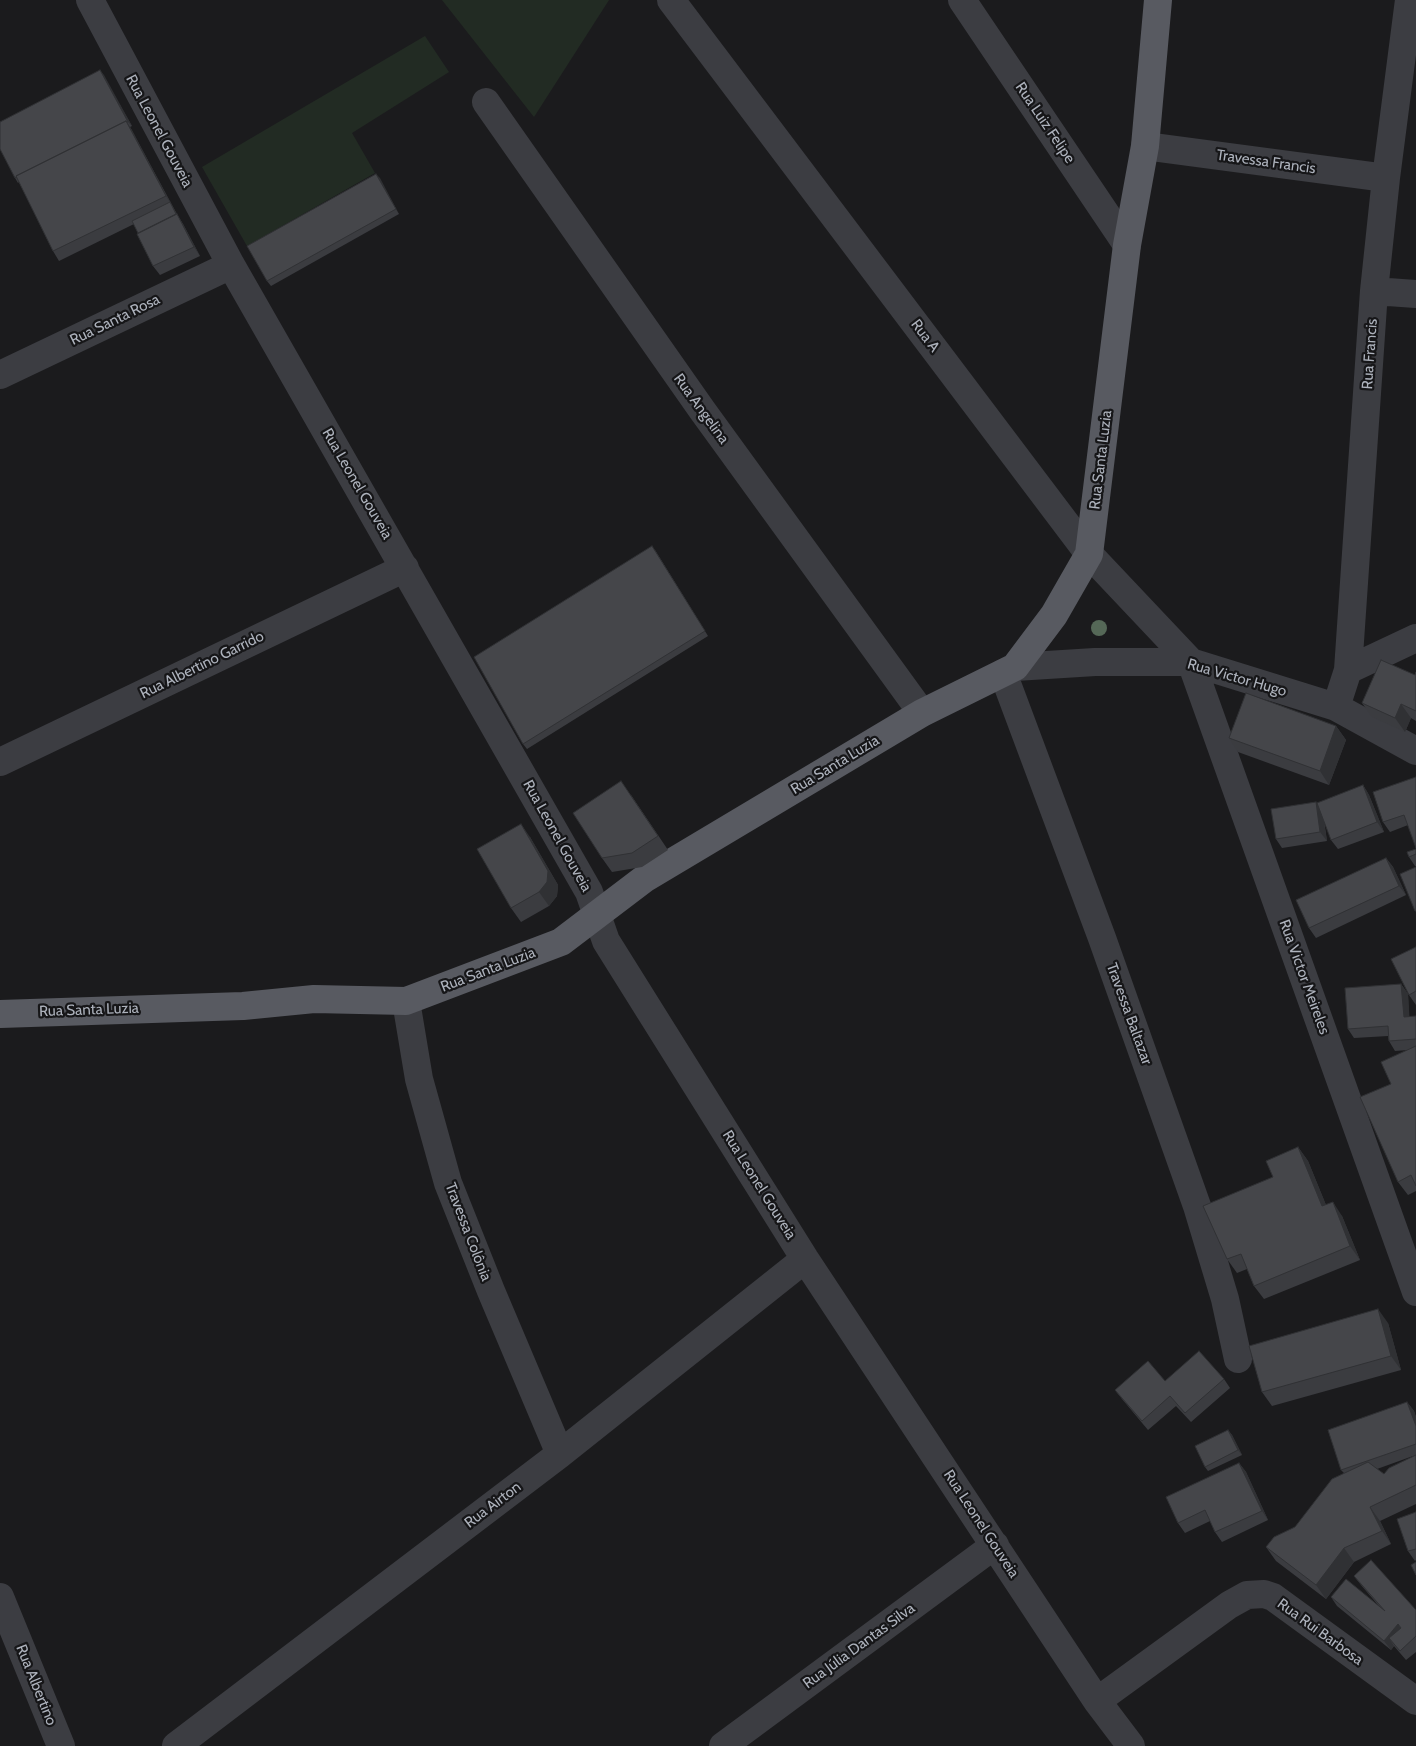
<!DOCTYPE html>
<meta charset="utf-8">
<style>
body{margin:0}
canvas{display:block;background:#1b1b1d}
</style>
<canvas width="1416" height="1746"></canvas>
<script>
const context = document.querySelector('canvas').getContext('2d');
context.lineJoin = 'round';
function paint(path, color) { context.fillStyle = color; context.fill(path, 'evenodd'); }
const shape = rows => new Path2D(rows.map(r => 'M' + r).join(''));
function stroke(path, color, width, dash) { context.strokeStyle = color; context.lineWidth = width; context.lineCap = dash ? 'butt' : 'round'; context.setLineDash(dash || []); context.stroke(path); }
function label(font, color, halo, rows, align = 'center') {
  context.font = font + ' Cabin,sans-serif'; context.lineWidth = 4.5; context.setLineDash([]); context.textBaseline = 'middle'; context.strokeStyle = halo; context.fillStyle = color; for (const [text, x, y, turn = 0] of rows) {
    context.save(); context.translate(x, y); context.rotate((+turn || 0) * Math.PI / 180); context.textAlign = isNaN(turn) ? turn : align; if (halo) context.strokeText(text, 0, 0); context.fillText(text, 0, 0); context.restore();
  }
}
paint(shape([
 [442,0,609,0,534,117],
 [425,36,449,72,352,133,375,173,247,246,202,167]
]), '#222b23');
stroke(shape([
 [90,0,231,265,589,892,606,941,805,1259,1097,1701,1131,1746],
 [671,0,1089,554,1191,662,1416,1292],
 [962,0,1127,245],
 [486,102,702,410,922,713],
 [1145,146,1386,178],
 [1374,291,1416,294],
 [0,375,231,265],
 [1015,667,1095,662,1191,662,1336,707,1416,751],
 [1348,670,1416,638],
 [1003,673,1102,938,1197,1206,1225,1299,1238,1359],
 [1336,707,1348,670,1374,291,1386,178,1409,0],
 [0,762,405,568],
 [406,1001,419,1079,448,1183,491,1291,560,1454],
 [0,1597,61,1746],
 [1097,1701,1229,1605,1247,1595,1264,1594,1273,1597,1416,1701],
 [176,1746,560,1454,805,1259],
 [723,1746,995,1545]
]), '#3c3d42', 28);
stroke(shape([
 [0,1014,243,1006,314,999,406,1001,561,942,644,879,922,713,1015,667,1054,615,1089,554,1127,245,1145,146,1158,0]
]), '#585a61', 28);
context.fillStyle = '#556857';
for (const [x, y] of [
 [1099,628]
]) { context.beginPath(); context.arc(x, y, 8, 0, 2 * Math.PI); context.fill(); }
paint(shape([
 [100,70,132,126,130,127,178,216,183,224,200,256,160,275,153,266,134,224,59,261,53,251,19,182,18,183,15,178],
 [376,174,399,214,271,286,267,281],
 [655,550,708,636,527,749,523,744],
 [1416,672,1416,721,1411,718,1405,732,1372,717,1362,703,1415,675],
 [1336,726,1346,740,1329,785,1238,752,1229,738],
 [1416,777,1408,825,1390,832,1383,822],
 [1363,785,1369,795,1384,832,1338,849,1331,840,1324,820,1327,841,1282,848,1276,839,1318,805],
 [631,795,668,850,642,867,612,872,602,858],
 [530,837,558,885,557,896,549,906,521,922,511,908],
 [1416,849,1416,866,1415,866,1409,857],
 [1386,858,1393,867,1406,895,1316,938,1309,928],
 [1416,947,1416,1005,1409,995],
 [1401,984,1408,994,1409,1017,1416,1016,1416,1191,1408,1195,1398,1182,1391,1084,1408,1050,1395,1051,1389,1041,1388,1036,1354,1038,1348,1029],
 [1298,1147,1308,1161,1326,1205,1342,1216,1360,1260,1264,1299,1254,1286,1247,1269,1237,1273,1227,1259,1273,1177],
 [1388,1323,1401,1370,1272,1406,1262,1392],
 [1224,1379,1230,1388,1191,1422,1176,1406,1148,1430,1122,1399,1115,1390,1165,1381],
 [1407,1402,1414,1411,1416,1417,1416,1504,1380,1521,1391,1544,1354,1562,1326,1599,1276,1561,1266,1547,1295,1527,1344,1473,1341,1470],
 [1413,1456,1384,1474,1377,1469],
 [1228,1430,1232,1435,1242,1455,1208,1471,1205,1467],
 [1239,1463,1246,1472,1268,1520,1222,1542,1215,1532,1210,1521,1185,1533,1178,1523],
 [1416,1512,1416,1560,1415,1561,1408,1551],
 [1354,1576,1416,1610,1416,1652,1406,1660,1394,1646,1391,1650,1337,1606,1331,1597,1379,1606,1361,1585]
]), '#3b3c40');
paint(shape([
 [100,70,104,75,132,126,128,122],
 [126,121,132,130,171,204,183,224,200,256,194,247,171,204,166,196],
 [376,174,380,178,399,214,396,209],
 [1401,704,1411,718,1405,732,1395,718],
 [1336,726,1346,740,1329,785,1320,771],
 [1363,785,1369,795,1384,832,1377,822],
 [1316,802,1322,811,1327,841,1320,832],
 [521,824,530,837,558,885,557,896,549,906,539,892],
 [1386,858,1393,867,1406,895,1399,886],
 [1401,984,1408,994,1410,1026,1404,1017],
 [1298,1147,1308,1161,1332,1220,1322,1206],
 [1333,1202,1342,1216,1360,1260,1350,1246],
 [1378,1309,1388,1323,1401,1370,1391,1356],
 [1407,1402,1414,1411,1416,1417,1416,1426],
 [1228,1430,1232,1435,1242,1455,1238,1450],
 [1239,1463,1246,1472,1268,1520,1262,1511],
 [1370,1507,1380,1521,1391,1544,1382,1531],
 [1344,1548,1354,1562,1326,1599,1316,1585],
 [1398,1624,1404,1634,1389,1638,1394,1646,1391,1650,1384,1641]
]), '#303134');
const building = shape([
 [100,70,128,122,127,122,126,121,16,176,17,177,15,178,0,149,0,122,100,70],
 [126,121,166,196,53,251,16,176,126,121],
 [376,174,396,209,267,281,247,246,376,174],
 [170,202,176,214,138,233,132,221,170,202],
 [177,214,194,247,153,266,137,234,177,214],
 [652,546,705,631,523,744,474,657,652,546],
 [1381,660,1415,675,1416,672,1416,711,1401,704,1395,718,1362,703,1381,660],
 [1246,693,1336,726,1320,771,1229,738,1246,693],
 [1416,777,1416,848,1404,815,1383,822,1373,792,1416,777],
 [621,781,658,836,632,853,602,858,573,813,621,781],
 [1363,785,1377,822,1331,840,1317,803,1363,785],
 [1316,802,1320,832,1276,839,1271,809,1316,802],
 [521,824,548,871,547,882,539,892,511,908,477,849,521,824],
 [1416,849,1416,854,1409,857,1407,852,1416,849],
 [1386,858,1399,886,1309,928,1296,900,1386,858],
 [1416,867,1416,911,1415,911,1400,874,1416,867],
 [1416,947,1416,991,1409,995,1391,959,1416,947],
 [1401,984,1404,1017,1416,1016,1416,1039,1389,1041,1388,1026,1348,1029,1345,988,1401,984],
 [1416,1046,1416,1186,1411,1175,1398,1182,1360,1097,1391,1084,1381,1062,1416,1046],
 [1298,1147,1322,1206,1333,1202,1350,1246,1254,1286,1241,1254,1227,1259,1203,1206,1273,1177,1266,1161,1298,1147],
 [1378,1309,1391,1356,1262,1392,1249,1346,1378,1309],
 [1199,1351,1224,1379,1185,1413,1170,1396,1142,1421,1115,1390,1148,1361,1165,1381,1199,1351],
 [1407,1402,1416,1426,1416,1444,1341,1470,1328,1430,1407,1402],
 [1228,1430,1238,1450,1205,1467,1195,1446,1228,1430],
 [1416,1455,1416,1485,1370,1507,1382,1531,1344,1548,1316,1585,1266,1547,1274,1537,1295,1527,1332,1479,1368,1462,1384,1474,1389,1468,1416,1455],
 [1239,1463,1262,1511,1215,1532,1205,1510,1178,1523,1166,1497,1239,1463],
 [1416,1512,1416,1549,1408,1551,1397,1519,1416,1512],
 [1371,1560,1416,1610,1416,1636,1400,1651,1389,1638,1401,1628,1398,1624,1384,1641,1331,1597,1346,1579,1385,1611,1354,1576,1371,1560],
 [1416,1562,1416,1575,1411,1565,1416,1562]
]);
paint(building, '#45464a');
stroke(building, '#303134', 1);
label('15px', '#adb2bc', '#161618', [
 ["Rua Luiz Felipe",1045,123,56],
 ["Rua Leonel Gouveia",159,131,62],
 ["Travessa Francis",1266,162,8],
 ["Rua Santa Rosa",115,320,-26],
 ["Rua A",925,336,53],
 ["Rua Francis",1370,354,-86],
 ["Rua Angelina",701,409,54],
 ["Rua Santa Luzia",1101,460,-83],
 ["Rua Leonel Gouveia",357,484,60],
 ["Rua Albertino Garrido",202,665,-26],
 ["Rua Victor Hugo",1237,678,16],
 ["Rua Santa Luzia",835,765,-31],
 ["Rua Leonel Gouveia",557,836,61],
 ["Rua Santa Luzia",488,970,-21],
 ["Rua Victor Meireles",1304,977,70],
 ["Rua Santa Luzia",89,1010,-2],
 ["Travessa Baltazar",1129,1014,70],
 ["Rua Leonel Gouveia",759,1185,58],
 ["Travessa Colônia",468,1232,69],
 ["Rua Airton",493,1505,-37],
 ["Rua Leonel Gouveia",981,1524,57],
 ["Rua Rui Barbosa",1320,1632,36],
 ["Rua Júlia Dantas Silva",859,1646,-36],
 ["Rua Albertino",36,1685,68]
]);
</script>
